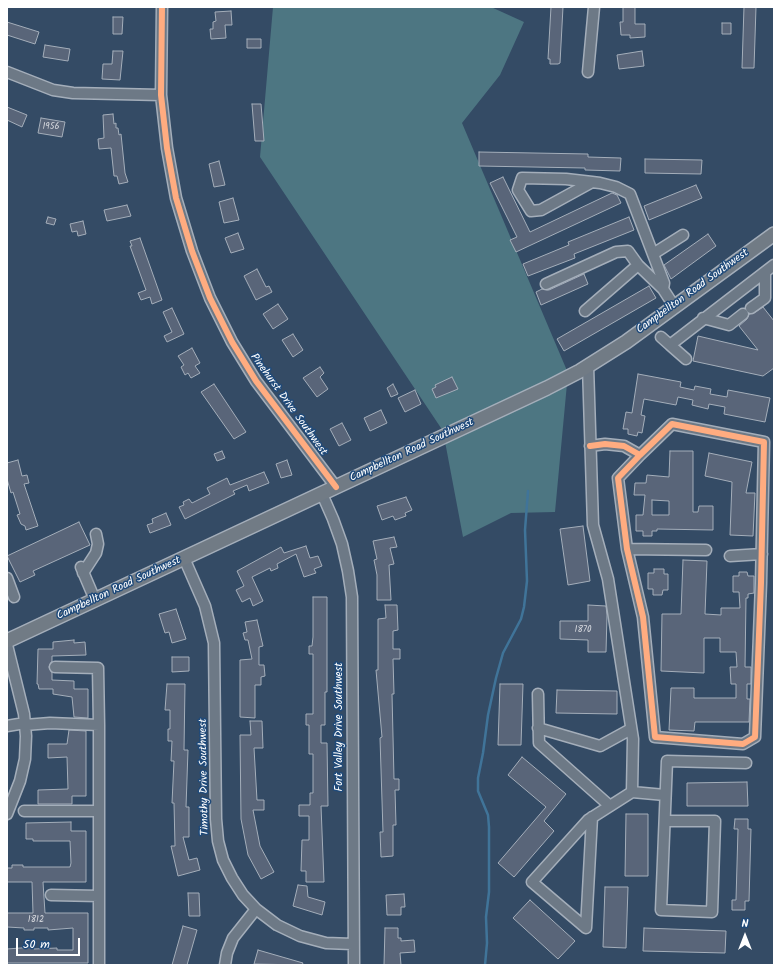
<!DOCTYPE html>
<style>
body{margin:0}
#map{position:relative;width:781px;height:972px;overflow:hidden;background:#344b65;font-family:Kalam,sans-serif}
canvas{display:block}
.frame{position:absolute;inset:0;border:8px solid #fff;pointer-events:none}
.north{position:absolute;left:725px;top:916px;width:40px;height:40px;-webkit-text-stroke:3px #1f4a7a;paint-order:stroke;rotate:0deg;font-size:11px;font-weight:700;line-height:16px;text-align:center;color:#fff}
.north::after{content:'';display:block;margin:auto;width:14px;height:18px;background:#fff;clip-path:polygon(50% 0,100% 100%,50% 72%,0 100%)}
.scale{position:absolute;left:16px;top:938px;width:64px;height:18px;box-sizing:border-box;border:2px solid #fff;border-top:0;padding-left:5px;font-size:12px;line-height:14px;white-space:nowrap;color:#fff;-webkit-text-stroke:3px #1f4a7a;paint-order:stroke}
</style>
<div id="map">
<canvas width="781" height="972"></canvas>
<div class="frame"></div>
<div class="north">N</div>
<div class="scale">50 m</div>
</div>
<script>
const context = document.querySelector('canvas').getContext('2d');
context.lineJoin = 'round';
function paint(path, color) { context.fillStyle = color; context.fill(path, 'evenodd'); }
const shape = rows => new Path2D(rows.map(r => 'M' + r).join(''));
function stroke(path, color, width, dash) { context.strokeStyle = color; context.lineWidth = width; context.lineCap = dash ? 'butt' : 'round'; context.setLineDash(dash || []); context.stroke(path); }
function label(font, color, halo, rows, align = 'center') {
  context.font = font + ' Kalam,sans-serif'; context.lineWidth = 3; context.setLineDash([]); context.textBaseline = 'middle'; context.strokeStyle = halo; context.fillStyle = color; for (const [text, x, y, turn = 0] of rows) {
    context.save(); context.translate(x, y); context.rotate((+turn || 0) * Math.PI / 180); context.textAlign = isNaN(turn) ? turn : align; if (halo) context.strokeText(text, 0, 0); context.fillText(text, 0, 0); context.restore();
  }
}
paint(shape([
 [273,7,491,7,524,22,500,75,462,123,568,373,555,512,511,513,463,537,443,431,260,157]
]), '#4d7682');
stroke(shape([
 [485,965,487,943,486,917,489,892,489,827,488,815,478,791,478,778,483,753,488,715,496,678,503,653,521,619,524,607,527,581,525,530,528,491]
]), '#407499', 2.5);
const building = shape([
 [551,7,563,7,560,63,558,64,550,64,550,59,548,59,551,7],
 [623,7,635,7,635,24,645,24,645,37,630,38,630,35,621,35,620,22,623,22,623,7],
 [744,7,756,7,754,68,742,68,744,7],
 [231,11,232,25,225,25,226,38,211,39,210,29,213,29,213,22,216,21,215,12,231,11],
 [113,17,123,17,122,34,113,34,113,17],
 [7,22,39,32,35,44,7,35,7,22],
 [722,23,731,23,731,34,722,34,722,23],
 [247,39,261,39,261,48,247,48,247,39],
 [45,45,70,49,68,61,43,57,45,45],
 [113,51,123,51,120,80,102,79,103,64,112,64,113,51],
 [642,51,644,66,619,69,617,55,642,51],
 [252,104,261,104,264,141,255,141,252,104],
 [7,107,27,115,22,127,7,120,7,107],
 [113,114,114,124,116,123,116,128,118,128,119,135,121,134,125,173,128,182,119,184,117,176,114,176,111,148,99,149,98,139,104,138,103,115,113,114],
 [41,118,65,122,62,137,38,133,41,118],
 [479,152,588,154,588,157,621,158,620,171,585,170,585,168,479,166,479,152],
 [645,159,702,160,701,174,645,173,645,159],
 [219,161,225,185,214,187,209,164,219,161],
 [503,177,530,232,612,193,617,195,621,203,516,252,510,240,517,237,490,183,503,177],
 [696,185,702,198,649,220,644,206,696,185],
 [233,198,239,220,224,223,219,202,233,198],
 [127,205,131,216,107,221,104,210,127,205],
 [48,217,56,219,54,225,46,223,48,217],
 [629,217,634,230,574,254,575,258,528,276,523,264,569,245,568,242,629,217],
 [83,221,86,234,78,236,77,231,72,232,70,224,83,221],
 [238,233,244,249,231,253,225,238,238,233],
 [708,234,716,246,671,279,664,265,708,234],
 [140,238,162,300,152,304,150,297,141,300,138,293,146,290,130,246,132,246,130,241,140,238],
 [257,269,266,287,269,286,272,292,256,300,244,276,257,269],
 [584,274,588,284,541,305,536,292,542,289,549,290,584,274],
 [649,286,656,298,564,351,557,339,649,286],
 [278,304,288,319,273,329,263,314,278,304],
 [763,307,774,321,774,368,763,376,693,361,698,336,758,350,739,326,747,319,749,314,754,313,763,307],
 [172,308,184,334,167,342,164,336,172,332,163,312,172,308],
 [293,334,303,350,293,357,282,340,293,334],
 [192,348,200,363,195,366,200,373,191,378,188,373,185,375,181,367,184,365,178,356,192,348],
 [320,367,324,373,320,377,328,389,317,397,303,378,320,367],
 [638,374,681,382,680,387,694,390,695,386,711,389,710,394,727,397,728,390,770,398,765,422,724,414,725,407,709,404,708,409,692,405,693,400,678,397,676,405,644,399,641,415,645,416,642,433,638,432,637,436,628,434,628,429,623,429,626,412,632,413,638,374],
 [452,377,458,389,436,398,432,389,436,387,435,385,452,377],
 [214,384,246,432,234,439,201,392,214,384],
 [393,384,398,394,391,397,387,388,393,384],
 [415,390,421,404,405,412,398,398,415,390],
 [381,410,387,423,370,431,364,418,381,410],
 [342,423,351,440,339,446,330,429,342,423],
 [222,451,225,458,217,461,214,454,222,451],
 [670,451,693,451,693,512,698,512,699,506,713,506,713,530,657,529,657,531,652,531,652,536,643,536,643,531,636,531,636,515,643,515,645,495,634,495,635,483,646,483,647,475,669,477,670,451],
 [652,500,669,501,669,515,652,515,652,500],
 [709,453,752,462,746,493,755,493,753,536,730,535,732,482,705,476,709,453],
 [18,460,22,476,27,475,29,483,24,484,38,526,26,530,25,526,21,524,17,515,20,514,13,492,11,493,7,479,7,463,18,460],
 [287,460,292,475,281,478,276,464,287,460],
 [264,472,269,483,249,491,247,485,233,491,235,494,185,519,179,507,184,505,183,502,189,499,192,503,210,494,207,488,227,478,230,485,264,472],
 [406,497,412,510,405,513,406,516,395,520,393,516,382,520,377,506,406,497],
 [166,513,171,525,150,533,147,525,153,523,152,519,166,513],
 [79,522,90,545,33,571,35,575,20,582,7,556,79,522],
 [583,526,590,581,568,585,560,529,583,526],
 [394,537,397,547,390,548,394,564,389,565,391,600,377,600,377,575,374,560,377,559,373,541,394,537],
 [306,546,310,558,318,556,322,566,314,569,316,573,304,577,296,554,277,564,278,568,271,571,270,568,252,577,263,601,253,606,250,598,242,602,236,590,244,586,237,571,281,547,284,553,306,546],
 [683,560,707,561,705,614,721,615,721,608,740,608,739,592,733,592,733,576,739,576,739,572,747,572,748,576,754,576,754,593,748,594,748,598,746,598,745,667,751,667,751,684,747,684,747,699,750,699,749,722,695,722,694,731,669,730,671,688,694,688,694,698,736,698,736,684,731,684,730,667,737,667,736,652,720,652,720,638,704,638,704,673,661,671,662,614,681,614,683,560],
 [654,569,664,569,664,574,668,574,668,590,663,590,662,595,653,595,653,589,648,589,648,573,654,573,654,569],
 [313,597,327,597,327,692,325,692,325,725,321,725,321,743,327,743,328,806,321,806,324,882,306,882,306,871,301,871,302,840,309,840,309,816,299,816,299,805,310,805,310,793,313,793,313,754,309,754,309,725,306,725,306,714,313,714,313,654,309,654,309,646,312,646,313,637,313,597],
 [385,605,397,605,398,630,393,631,393,649,400,649,400,659,393,659,394,694,392,694,394,779,399,779,399,790,395,790,396,825,393,825,393,856,381,857,380,832,383,832,380,738,382,737,376,670,378,670,378,619,386,618,385,605],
 [588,605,606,606,607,615,606,652,588,652,588,640,560,639,560,621,588,621,588,605],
 [176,609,186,639,172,643,169,632,165,633,159,614,176,609],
 [257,620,263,646,259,647,259,665,264,665,265,676,261,677,261,685,255,685,255,718,240,717,240,660,252,659,248,640,245,640,243,633,247,632,245,622,257,620],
 [74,640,74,643,85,642,86,655,52,656,52,661,49,667,52,673,52,680,74,681,74,689,88,689,88,718,74,717,72,697,53,694,53,689,39,689,38,684,37,684,38,649,53,649,53,642,74,640],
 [172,657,189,657,189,671,172,672,172,657],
 [167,684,185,684,184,750,188,750,186,807,189,807,189,837,183,837,189,860,197,858,200,870,178,876,171,846,175,846,174,803,172,803,174,761,171,761,172,741,168,741,168,729,170,729,170,710,165,710,167,684],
 [500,684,523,684,521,745,498,745,500,684],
 [557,690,617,691,617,714,556,713,557,690],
 [250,721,262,721,263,748,254,748,257,800,264,800,264,810,253,810,260,846,274,872,261,879,248,855,241,819,240,735,251,735,250,721],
 [69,730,86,731,86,796,72,796,72,804,38,804,38,790,68,789,67,757,48,758,48,744,67,744,69,730],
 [522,757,566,794,544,821,554,831,514,877,498,863,546,807,508,775,522,757],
 [747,782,748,806,687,806,687,783,747,782],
 [626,814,648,814,648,876,625,876,626,814],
 [735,819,748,819,748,829,751,829,749,901,745,901,745,910,732,910,732,900,736,900,738,829,734,829,735,819],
 [71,822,71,831,86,831,86,882,43,882,45,913,88,913,88,963,7,963,7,949,34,947,34,949,57,948,57,950,73,950,73,928,48,930,48,928,34,928,34,930,24,930,24,928,7,927,7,913,33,913,32,882,7,882,7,868,12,868,12,865,23,865,23,867,70,867,71,863,70,841,33,841,33,839,26,839,26,823,71,822],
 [298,885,307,886,308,897,325,902,322,915,293,906,298,885],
 [605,887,628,887,626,948,603,947,605,887],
 [188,893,199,893,200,916,189,916,188,893],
 [404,894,405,907,401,907,401,915,387,915,386,895,404,894],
 [530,900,575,941,558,959,513,918,530,900],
 [183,926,197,930,187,965,172,965,183,926],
 [385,928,398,928,398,938,401,938,401,941,414,940,415,952,400,953,401,965,384,965,385,928],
 [644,928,726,931,725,953,643,951,644,928],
 [258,950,303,963,302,965,254,964,258,950]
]);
paint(building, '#596579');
stroke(building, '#a4aeba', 1);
const minor = shape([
 [162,7,161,95,167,148,176,198,192,251,210,298,232,342,256,381,336,487],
 [7,72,53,90,73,93,161,95],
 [588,72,594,7],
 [592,182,541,210,531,211,518,190,522,178,566,179,592,182,600,183,616,187,630,194,664,283,663,289],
 [653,254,683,235],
 [546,284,616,252,628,251,638,265,663,289,674,306],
 [751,308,765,298,765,272],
 [585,311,638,265],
 [703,318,729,325,743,314],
 [661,337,670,345],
 [686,359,670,345,774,265],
 [588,366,593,525,608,579,633,739,632,792],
 [590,446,605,444,624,446,640,455,618,478,627,549,643,617,655,737,743,744,755,737,761,583,764,442,672,424,640,455],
 [322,494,333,519,342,544,348,571,352,597,354,965],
 [627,549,706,550],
 [730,556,762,554],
 [184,558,205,606,214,643,216,819,218,841,223,860,232,878,243,895,256,909,277,925,300,936,326,943,352,944],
 [81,567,95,600],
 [83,573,96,553,98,544,96,534],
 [7,578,14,597],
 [7,645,24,714,26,736,25,759,20,781,7,814],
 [538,694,539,743,610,806],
 [25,725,50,723,99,725,98,668,55,667],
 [7,726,25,723],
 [538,728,600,746,631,729],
 [24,811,99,811],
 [592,817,586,928,532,882,588,820,632,792,665,795],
 [666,821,715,821,712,912,661,910,667,761,746,763],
 [51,895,99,896],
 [99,965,99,725],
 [225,965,227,953,233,938,256,909]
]);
const major = shape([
 [7,641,547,388,580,371,626,342,774,234]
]);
stroke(minor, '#a4aeba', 13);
stroke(major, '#a4aeba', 16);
stroke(minor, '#6d7986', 10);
stroke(major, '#717b85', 13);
stroke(shape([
 [162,7,161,95,167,148,176,198,192,251,210,298,232,342,256,381,336,487],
 [590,446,605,444,624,446,640,455,618,478,627,549,643,617,655,737,743,744,755,737,761,583,764,442,672,424,640,455]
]), '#ffac80', 6);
label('9px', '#d6d8de', null, [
 ["1956",51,127],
 ["1870",583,630],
 ["1812",36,920]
]);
label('11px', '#fff', '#1f4a7a', [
 ["Campbellton Road Southwest",693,292,-36],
 ["Pinehurst Drive Southwest",288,405,54],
 ["Campbellton Road Southwest",412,451,-25],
 ["Campbellton Road Southwest",119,589,-25],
 ["Fort Valley Drive Southwest",340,727,-90],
 ["Timothy Drive Southwest",205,777,-91]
]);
</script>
